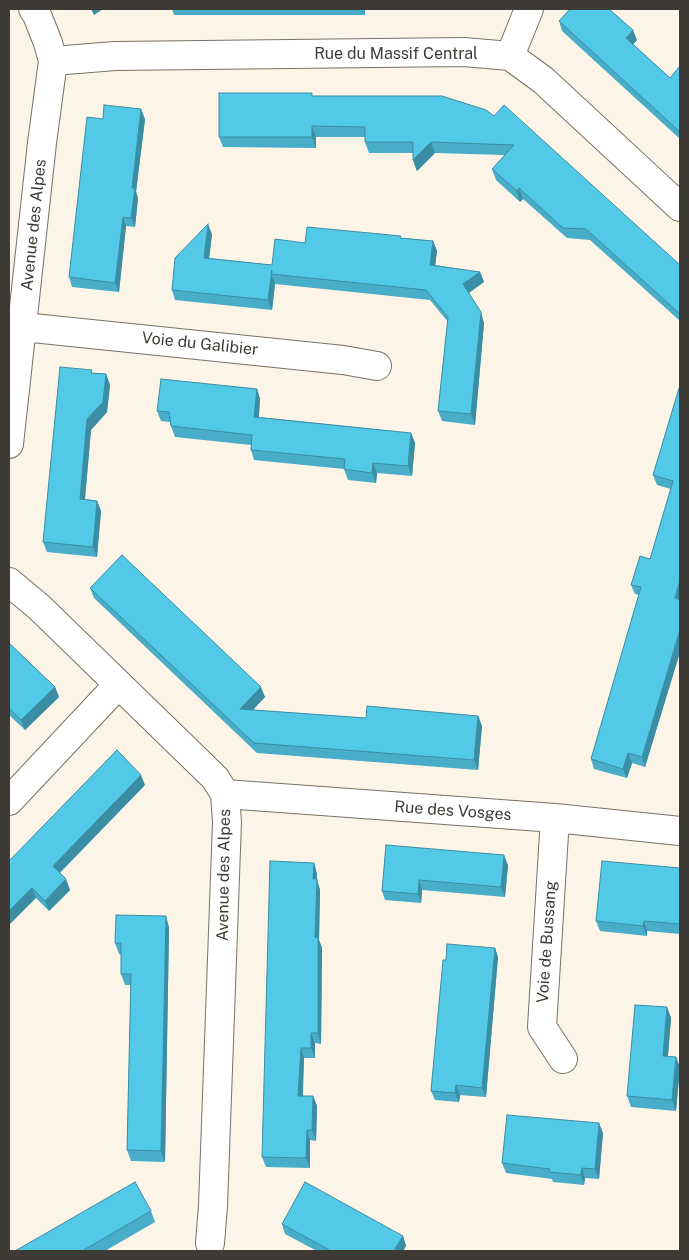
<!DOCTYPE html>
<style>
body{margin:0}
#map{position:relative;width:689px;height:1260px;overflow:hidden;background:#fdf4e8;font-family:"Public Sans",sans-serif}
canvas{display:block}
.frame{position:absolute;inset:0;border:10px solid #3e3b36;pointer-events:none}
</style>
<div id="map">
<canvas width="689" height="1260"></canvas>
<div class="frame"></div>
</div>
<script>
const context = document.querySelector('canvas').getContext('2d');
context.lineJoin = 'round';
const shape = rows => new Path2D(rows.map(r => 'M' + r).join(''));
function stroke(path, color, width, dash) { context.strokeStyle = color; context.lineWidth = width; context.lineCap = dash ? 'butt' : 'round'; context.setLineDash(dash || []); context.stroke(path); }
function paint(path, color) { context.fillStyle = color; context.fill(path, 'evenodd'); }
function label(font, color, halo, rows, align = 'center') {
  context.font = font + ' "Public Sans",sans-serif'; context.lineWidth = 4; context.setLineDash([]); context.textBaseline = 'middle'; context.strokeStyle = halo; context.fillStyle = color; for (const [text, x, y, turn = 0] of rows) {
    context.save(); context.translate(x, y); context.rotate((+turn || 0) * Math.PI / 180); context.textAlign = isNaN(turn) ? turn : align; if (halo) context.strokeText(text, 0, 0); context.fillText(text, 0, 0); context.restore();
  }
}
const minor = shape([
 [510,56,529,9],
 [53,61,115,56,464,52,510,56,543,80,680,207],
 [23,327,343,360,377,366],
 [9,444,42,143,53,61,48,43,37,15,33,9],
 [9,582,39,607,215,778,225,794,227,822,213,1206,210,1243],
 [225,794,555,818,680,831],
 [9,801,118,685],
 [555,818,542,1027,563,1059]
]);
stroke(minor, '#797166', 30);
stroke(minor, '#fff', 28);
paint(shape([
 [172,9,365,9,365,15,174,15],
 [559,21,637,40,633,44,670,78,680,66,680,139,562,31],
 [313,96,486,110,680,265,680,321,590,240,567,238,523,199,520,202,496,180,492,169,505,155,435,153,417,171,413,160,413,153,369,153,365,142,365,137,316,137,316,148,223,147,219,137],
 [103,119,145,119,136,192,138,198,135,227,126,226,119,292,72,287,69,277],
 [212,234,209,258,272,265,305,243,402,238,433,241,437,251,435,265,480,272,484,282,469,293,484,323,475,425,442,421,438,411,448,322,430,300,275,284,272,310,175,300,172,290],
 [93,373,106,374,110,385,107,412,91,430,85,499,97,501,101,511,97,557,47,552,43,542],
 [680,385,680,652,645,767,632,763,627,778,594,769,591,759,639,595,635,594,631,585,650,559,671,489,657,485,653,475],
 [257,389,260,399,259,417,411,433,415,443,412,476,377,473,376,483,348,480,344,469,254,460,251,450,251,445,175,437,171,426,170,422,161,421,157,411],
 [90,588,265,697,253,710,366,718,478,716,482,726,478,770,257,753,94,598],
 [9,643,55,687,59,697,25,730,9,715],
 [145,785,60,873,70,890,49,911,36,898,9,861],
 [386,845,508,865,505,897,422,890,421,903,385,900,382,891],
 [314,863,317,874,317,880,320,890,319,940,322,948,321,1044,315,1043,315,1058,304,1058,303,1096,313,1096,317,1106,316,1141,310,1140,310,1168,266,1167,262,1157],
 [680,868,680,934,647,931,647,936,600,931,596,921],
 [169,927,165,1162,131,1161,127,1150,131,985,125,985,121,974,121,954,119,954,115,943],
 [495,948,498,957,486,1097,460,1095,459,1102,435,1100,431,1091,446,960],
 [667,1007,671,1018,668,1056,680,1067,676,1111,631,1107,627,1096],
 [603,1133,599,1179,585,1178,584,1185,553,1182,552,1179,506,1173,502,1163],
 [151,1211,155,1222,105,1251,15,1251],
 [282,1224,403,1236,406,1246,403,1251,317,1251,285,1234]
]), '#47adc8');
paint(shape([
 [91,9,103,9,94,15],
 [363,9,365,9,365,15],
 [633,30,637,40,630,48,626,38],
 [141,109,145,119,136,192,138,198,135,227,131,218,132,188],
 [312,126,316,137,316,148,312,137],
 [431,142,435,153,417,171,413,160],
 [519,188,523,199,520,202,517,191],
 [123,217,126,226,119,292,115,283],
 [208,224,212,234,208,268,204,258],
 [433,241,437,251,434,275,430,265],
 [480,272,484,282,467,294,463,284],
 [271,274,275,284,272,310,268,300],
 [481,312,484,323,475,425,471,414],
 [106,374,110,385,107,412,91,430,84,509,80,499,87,419],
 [257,389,260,399,258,427,254,417],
 [411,433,415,443,412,476,408,466],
 [373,463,377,473,376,483,372,473],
 [97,501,101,511,97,557,93,547],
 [680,580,680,601,675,598],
 [680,630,680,652,645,767,642,757],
 [55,687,59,697,25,730,21,720],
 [261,687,265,697,244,719,240,709],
 [478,716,482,726,478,770,474,760],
 [628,753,632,763,627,778,623,769],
 [141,775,145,785,56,876,53,866],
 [504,855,508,865,505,897,501,887],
 [314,863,317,874,317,880,320,890,319,940,322,948,321,1044,318,1033,313,879],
 [66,879,70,890,49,911,45,901],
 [419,880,422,890,421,903,418,894],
 [32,888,36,898,9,925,9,911],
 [166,916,169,927,165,1162,161,1151],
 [644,921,647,931,647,936,643,926],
 [495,948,498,957,486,1097,482,1088],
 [667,1007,671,1018,667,1066,663,1056],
 [311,1033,315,1043,315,1058,311,1048],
 [301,1048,304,1058,302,1106,298,1096],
 [676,1057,680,1067,676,1111,672,1100],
 [456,1085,460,1095,459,1102,455,1093],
 [313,1096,317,1106,316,1141,312,1130],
 [599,1123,603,1133,599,1179,595,1169],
 [307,1130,310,1140,310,1168,306,1158],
 [582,1168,585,1178,584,1185,581,1175],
 [403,1236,406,1246,403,1251,396,1251,395,1249]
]), '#3a8da2');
const building = shape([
 [570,9,609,9,633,30,626,38,670,78,680,66,680,132,559,21,570,9],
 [219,93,312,93,312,96,442,96,486,110,494,116,504,105,680,265,680,314,586,229,563,228,519,188,517,191,492,169,514,145,431,142,413,160,413,142,365,142,365,127,312,126,312,137,219,137,219,93],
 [104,105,141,109,132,188,135,188,131,218,123,217,115,283,69,277,87,117,103,119,104,105],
 [208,224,204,258,272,265,275,239,305,243,307,227,401,236,400,238,433,241,430,265,480,272,463,284,481,312,471,414,438,411,448,317,426,290,271,274,272,270,268,300,172,290,175,258,208,224],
 [60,367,92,370,91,373,106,374,103,402,87,419,80,499,97,501,93,547,43,542,60,367],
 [161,379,257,389,254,417,411,433,408,466,373,463,372,473,344,469,345,459,251,450,252,435,171,426,169,412,157,411,161,379],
 [680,385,680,580,675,598,680,600,680,630,642,757,628,753,623,769,591,759,641,587,631,585,640,556,650,559,673,481,653,475,680,385],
 [122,555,261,687,240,709,366,718,367,706,478,716,474,760,254,743,90,588,122,555],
 [9,643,55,687,21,720,9,708,9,643],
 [117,750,141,775,53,866,66,879,45,901,32,888,9,911,9,861,117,750],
 [386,845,504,855,501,887,419,880,418,894,382,891,386,845],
 [270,861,314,863,313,879,317,879,315,937,318,938,318,1033,311,1033,311,1048,301,1048,298,1096,313,1096,312,1130,307,1130,306,1158,262,1157,270,861],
 [602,861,680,868,680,924,644,921,643,926,596,921,602,861],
 [116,915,166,916,161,1151,127,1150,131,974,121,974,121,943,115,943,116,915],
 [447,944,495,948,482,1088,456,1085,455,1093,431,1091,443,960,446,960,447,944],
 [635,1005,667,1007,663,1056,676,1057,672,1100,627,1096,635,1005],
 [507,1115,599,1123,595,1169,582,1168,581,1175,549,1172,550,1169,502,1163,507,1115],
 [135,1182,151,1211,82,1251,15,1251,135,1182],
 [305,1182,403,1236,395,1249,399,1251,331,1251,282,1224,305,1182]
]);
paint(building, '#53c9e8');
stroke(building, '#3a8da2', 1);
label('16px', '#3e3b36', '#fff', [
 ["Rue du Massif Central",396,54],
 ["Avenue des Alpes",34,225,-84],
 ["Voie du Galibier",200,344,6],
 ["Rue des Vosges",453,811,4],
 ["Avenue des Alpes",224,875,-89],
 ["Voie de Bussang",547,942,-86]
]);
</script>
